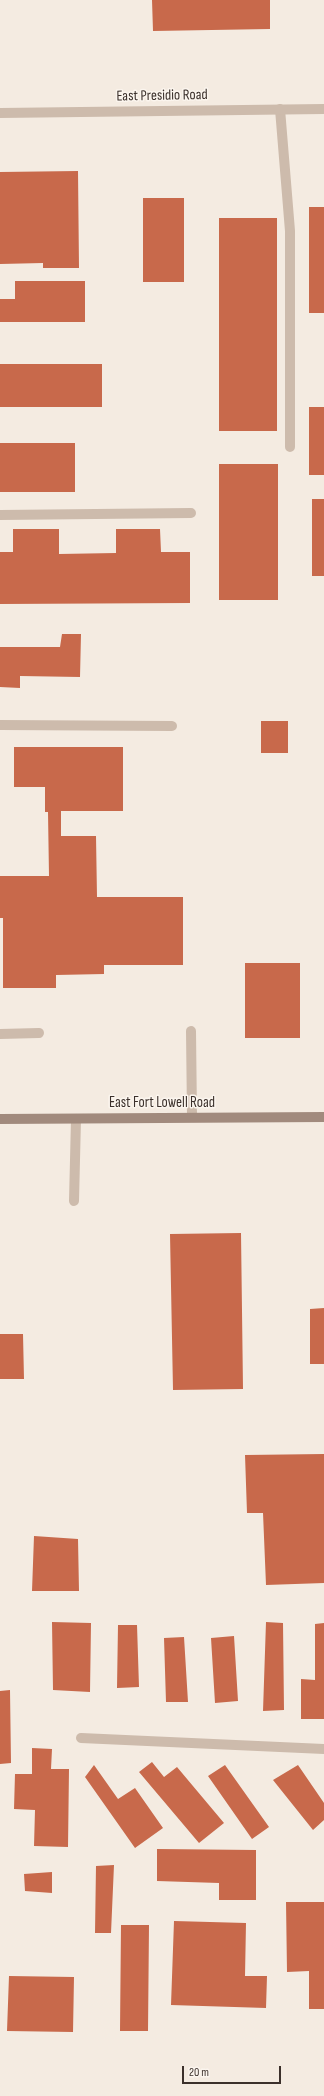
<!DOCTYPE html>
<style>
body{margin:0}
#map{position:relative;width:324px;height:2096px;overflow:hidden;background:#f4ebe1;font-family:"Sofia Sans Condensed",sans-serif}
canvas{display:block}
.scale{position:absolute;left:182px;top:2066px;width:99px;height:18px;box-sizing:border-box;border:2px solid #3b302b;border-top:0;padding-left:5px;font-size:12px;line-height:14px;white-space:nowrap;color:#3b302b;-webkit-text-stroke:3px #fbf5ee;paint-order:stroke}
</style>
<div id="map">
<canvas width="324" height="2096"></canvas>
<div class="scale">20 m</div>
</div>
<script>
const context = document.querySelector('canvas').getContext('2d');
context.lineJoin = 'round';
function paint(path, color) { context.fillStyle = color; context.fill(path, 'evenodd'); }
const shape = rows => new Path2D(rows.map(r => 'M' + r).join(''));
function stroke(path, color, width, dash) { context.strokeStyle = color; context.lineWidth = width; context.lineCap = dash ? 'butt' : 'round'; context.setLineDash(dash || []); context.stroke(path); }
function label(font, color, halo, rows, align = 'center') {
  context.font = font + ' "Sofia Sans Condensed",sans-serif'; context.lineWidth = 3; context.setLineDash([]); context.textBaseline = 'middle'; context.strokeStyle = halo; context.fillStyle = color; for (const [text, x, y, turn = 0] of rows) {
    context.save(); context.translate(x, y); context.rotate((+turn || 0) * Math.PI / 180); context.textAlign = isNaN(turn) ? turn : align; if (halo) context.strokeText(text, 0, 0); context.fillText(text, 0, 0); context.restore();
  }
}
paint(shape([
 [152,0,270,0,270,29,153,31],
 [78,171,79,268,43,268,43,263,0,264,0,172],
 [143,198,184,198,184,282,143,282],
 [309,207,324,207,324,313,309,313],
 [219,218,277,218,277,431,219,431],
 [15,281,85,281,85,322,0,322,0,299,15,299],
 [0,364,102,364,102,407,0,407],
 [309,407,324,407,324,475,309,475],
 [0,443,75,443,75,492,0,492],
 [219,464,278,464,278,600,219,600],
 [312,499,324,499,324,576,312,576],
 [13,529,59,529,59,554,116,553,116,529,160,529,161,552,190,552,190,603,0,604,0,552,13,552],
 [62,634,81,634,80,677,20,676,20,688,0,687,0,647,60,647],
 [261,721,288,721,288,753,261,753],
 [14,747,123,747,123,811,61,811,61,836,96,836,97,897,183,897,183,965,104,965,104,974,56,975,56,988,3,988,3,918,0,918,0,876,49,876,48,812,45,812,45,787,14,787],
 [245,963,300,963,300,1038,245,1038],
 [241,1233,243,1389,173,1390,170,1234],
 [324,1308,324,1364,310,1364,310,1309],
 [0,1334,23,1334,24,1379,0,1379],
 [324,1454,324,1583,266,1585,263,1513,247,1513,245,1455],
 [34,1536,78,1539,79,1591,32,1591],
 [52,1622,91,1623,90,1692,53,1690],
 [266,1622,283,1623,284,1710,263,1711],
 [324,1623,324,1719,301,1719,301,1679,315,1680,315,1624],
 [118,1625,137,1625,139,1687,117,1688],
 [234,1636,238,1701,215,1703,211,1638],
 [184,1637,188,1702,166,1702,164,1638],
 [10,1690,11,1763,0,1764,0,1691],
 [32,1748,52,1749,51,1769,69,1769,68,1847,34,1846,35,1810,14,1809,15,1774,32,1774],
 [152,1762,164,1777,177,1767,224,1823,199,1843,139,1772],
 [94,1765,118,1799,135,1788,163,1828,135,1848,85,1777],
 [225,1765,269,1827,252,1839,208,1776],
 [298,1765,324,1803,324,1820,313,1830,273,1780],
 [157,1849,256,1850,256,1900,219,1900,219,1883,157,1881],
 [114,1865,111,1933,95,1933,96,1866],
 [52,1872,52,1893,25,1891,24,1874],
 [286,1902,324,1902,324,2009,309,2009,309,1971,287,1972],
 [174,1921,246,1923,245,1976,267,1976,266,2008,171,2005],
 [121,1925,149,1925,148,2031,120,2031],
 [9,1976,74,1977,73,2032,7,2031]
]), '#c8694b');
stroke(shape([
 [280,109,290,231,290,447],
 [0,515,191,513],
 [0,725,172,726],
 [191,1031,192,1117],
 [0,1034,39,1033],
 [74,1201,76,1119],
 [81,1738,324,1749]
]), '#cdbbac', 10);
stroke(shape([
 [0,113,324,109]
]), '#cdbbac', 10);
stroke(shape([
 [0,1119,324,1117]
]), '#a18a7d', 10);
label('15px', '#3b302b', '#fbf5ee', [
 ["East Presidio Road",162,96,-1],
 ["East Fort Lowell Road",162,1103]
]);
</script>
